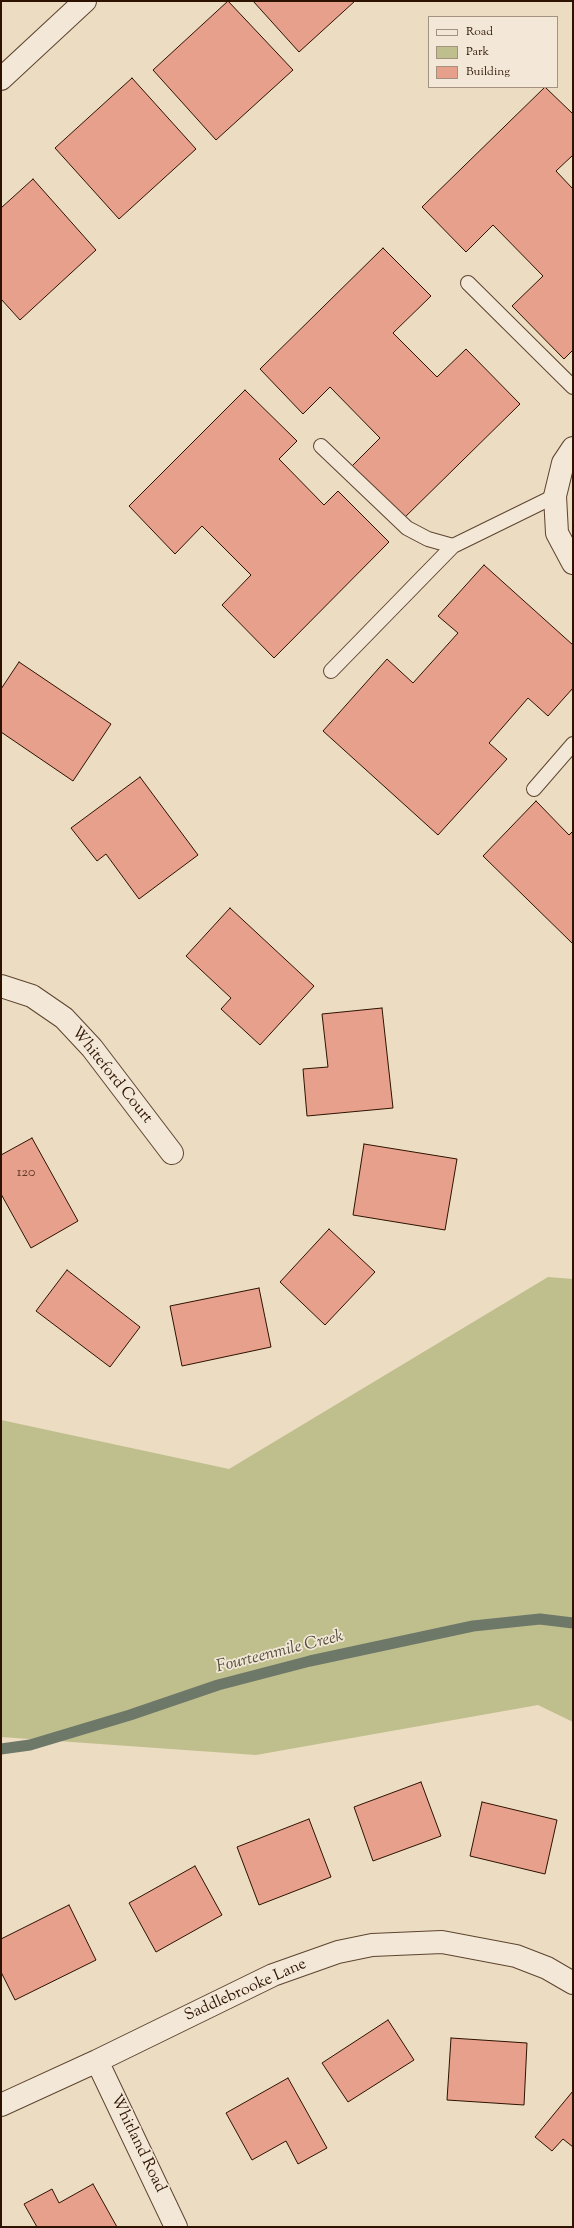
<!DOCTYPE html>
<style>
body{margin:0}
#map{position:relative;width:574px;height:2228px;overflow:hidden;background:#ecdcc1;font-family:"Sorts Mill Goudy",serif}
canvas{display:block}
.frame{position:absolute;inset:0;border:2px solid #2d1200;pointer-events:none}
.legend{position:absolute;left:428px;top:16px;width:130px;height:72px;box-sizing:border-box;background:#f3e8d7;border:1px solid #a49281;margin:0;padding:5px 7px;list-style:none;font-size:12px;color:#2d1200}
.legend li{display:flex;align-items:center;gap:8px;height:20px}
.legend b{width:20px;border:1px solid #a49281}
</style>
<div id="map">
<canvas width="574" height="2228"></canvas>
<div class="frame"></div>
<ul class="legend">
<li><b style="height:5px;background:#f3e8d7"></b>Road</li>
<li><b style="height:11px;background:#bfbe8d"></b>Park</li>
<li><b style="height:11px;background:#e7a08c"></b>Building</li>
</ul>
</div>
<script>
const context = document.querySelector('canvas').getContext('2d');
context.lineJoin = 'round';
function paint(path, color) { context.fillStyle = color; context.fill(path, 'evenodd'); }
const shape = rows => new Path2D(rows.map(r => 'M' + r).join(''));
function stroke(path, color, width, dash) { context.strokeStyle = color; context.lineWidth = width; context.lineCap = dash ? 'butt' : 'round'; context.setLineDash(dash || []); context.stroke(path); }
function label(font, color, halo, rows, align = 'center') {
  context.font = font + ' "Sorts Mill Goudy",serif'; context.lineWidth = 3.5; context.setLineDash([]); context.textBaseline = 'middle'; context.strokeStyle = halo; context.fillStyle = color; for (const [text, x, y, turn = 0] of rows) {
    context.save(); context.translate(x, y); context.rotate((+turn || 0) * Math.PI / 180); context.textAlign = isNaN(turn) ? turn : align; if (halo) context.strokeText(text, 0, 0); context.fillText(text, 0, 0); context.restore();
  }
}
paint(shape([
 [548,1277,573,1279,573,1722,538,1705,256,1755,1,1737,1,1420,229,1469]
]), '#bfbe8d');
stroke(shape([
 [1,1749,30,1745,130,1715,218,1685,310,1661,473,1626,540,1619,573,1623]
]), '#6e7869', 11);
const building = shape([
 [228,1,293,70,216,140,153,70,228,1],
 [253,1,355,1,299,52,253,1],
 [132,78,196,149,119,219,55,148,132,78],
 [545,87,573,114,573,155,556,171,573,189,573,350,564,359,512,306,543,276,493,225,466,252,422,207,545,87],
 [33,179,96,250,20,320,1,299,1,208,33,179],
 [383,248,431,296,393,333,437,377,466,349,520,404,401,521,350,468,380,438,330,387,303,414,260,369,383,248],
 [245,390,297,441,279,459,324,505,338,491,389,542,274,658,222,605,251,575,202,526,175,554,129,506,245,390],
 [484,565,573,645,573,688,548,716,528,698,489,743,507,759,438,835,323,731,387,659,413,683,458,633,438,616,484,565],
 [19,662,111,724,73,781,1,732,1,689,19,662],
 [140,777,198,855,139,899,106,854,97,861,71,828,140,777],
 [536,801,569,835,573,831,573,944,483,856,536,801],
 [230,908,314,986,260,1045,221,1009,231,998,186,956,230,908],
 [382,1008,393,1108,307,1116,303,1069,328,1067,322,1014,382,1008],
 [32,1138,78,1221,31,1248,1,1194,1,1155,32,1138],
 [364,1144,457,1159,445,1230,353,1215,364,1144],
 [329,1229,375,1272,325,1325,280,1282,329,1229],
 [67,1270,140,1327,110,1367,36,1311,67,1270],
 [259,1288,271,1347,182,1366,170,1306,259,1288],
 [421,1782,441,1836,373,1861,354,1807,421,1782],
 [482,1802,557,1820,545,1874,470,1856,482,1802],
 [309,1819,331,1877,259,1905,237,1847,309,1819],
 [195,1866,222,1915,156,1952,129,1903,195,1866],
 [69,1905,96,1960,15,2000,1,1972,1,1939,69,1905],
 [388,2020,414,2060,348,2102,322,2063,388,2020],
 [451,2038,527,2043,524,2105,447,2100,451,2038],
 [288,2078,327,2148,298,2164,286,2141,252,2160,226,2113,288,2078],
 [573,2091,573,2147,563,2139,552,2151,535,2137,573,2091],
 [93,2184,117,2227,37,2227,24,2204,52,2189,59,2203,93,2184]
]);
paint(building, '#e7a08c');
stroke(building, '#2d1200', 1);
const service = shape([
 [468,283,573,387],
 [321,446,407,528,428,539,453,546],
 [331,671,453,546,555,496],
 [534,789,573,744]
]);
const minor = shape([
 [1,79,85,1],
 [573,448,563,463,555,496,557,533,573,563],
 [1,986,32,996,64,1018,92,1048,172,1153],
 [97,2061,176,2227],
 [1,2105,97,2061,273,1975,338,1952,372,1945,442,1942,516,1956,547,1968,573,1983]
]);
stroke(service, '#5d4430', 16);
stroke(minor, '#5d4430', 24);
stroke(service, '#f3e8d7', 14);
stroke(minor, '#f3e8d7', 22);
label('14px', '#5c3623', null, [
 ["120",26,1174]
]);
label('16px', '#2d1200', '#f3e8d7', [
 ["Whiteford Court",111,1076,51],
 ["Saddlebrooke Lane",246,1991,-24],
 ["Whitland Road",137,2144,64]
]);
label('italic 17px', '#534e3d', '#f3e8d7', [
 ["Fourteenmile Creek",280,1653,-14]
]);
</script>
